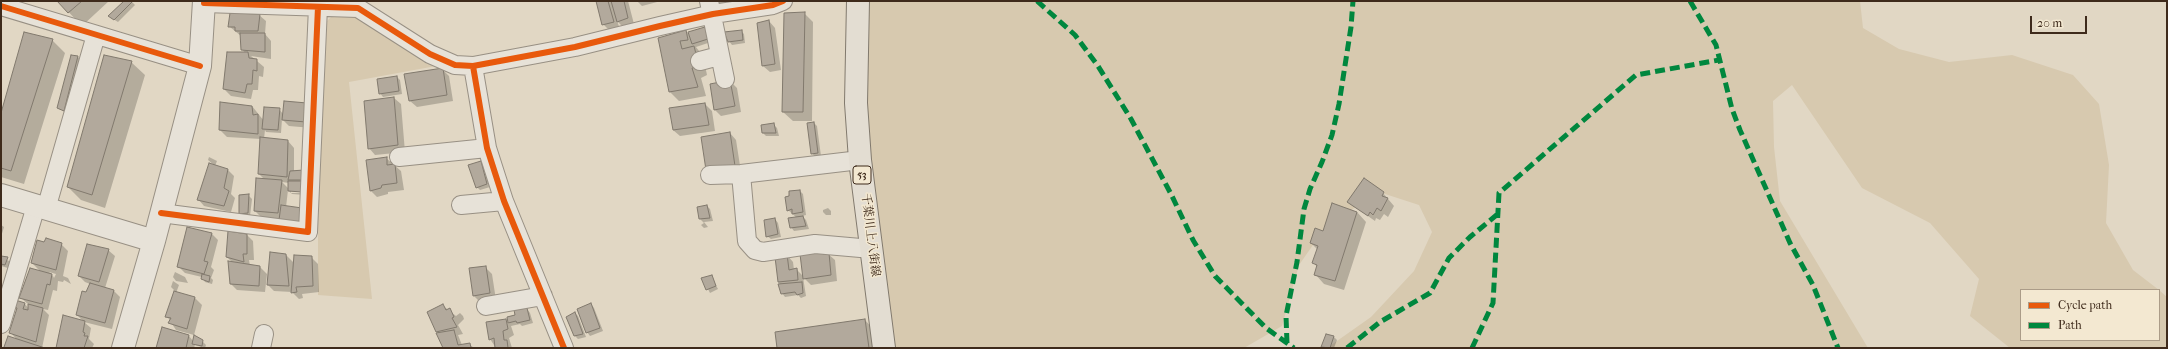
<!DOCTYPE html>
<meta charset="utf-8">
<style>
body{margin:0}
#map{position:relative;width:2168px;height:349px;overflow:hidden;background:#e1d7c4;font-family:"IM FELL French Canon",serif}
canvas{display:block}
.frame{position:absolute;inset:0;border:2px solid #3e2a1b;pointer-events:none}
.legend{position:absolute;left:2020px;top:289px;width:140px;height:52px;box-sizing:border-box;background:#f3e8d1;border:1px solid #ab9c88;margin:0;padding:5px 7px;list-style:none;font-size:12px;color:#3e2a1b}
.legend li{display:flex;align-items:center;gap:8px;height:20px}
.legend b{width:20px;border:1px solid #ab9c88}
.scale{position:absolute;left:2030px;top:16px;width:57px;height:18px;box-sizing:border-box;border:2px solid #3e2a1b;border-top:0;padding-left:5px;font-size:12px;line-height:14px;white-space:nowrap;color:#3e2a1b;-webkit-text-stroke:3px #f3e8d1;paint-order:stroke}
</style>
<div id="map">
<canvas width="2168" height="349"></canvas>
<div class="frame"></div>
<ul class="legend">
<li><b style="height:5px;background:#e8590c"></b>Cycle path</li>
<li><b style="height:5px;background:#00873e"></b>Path</li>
</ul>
<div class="scale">20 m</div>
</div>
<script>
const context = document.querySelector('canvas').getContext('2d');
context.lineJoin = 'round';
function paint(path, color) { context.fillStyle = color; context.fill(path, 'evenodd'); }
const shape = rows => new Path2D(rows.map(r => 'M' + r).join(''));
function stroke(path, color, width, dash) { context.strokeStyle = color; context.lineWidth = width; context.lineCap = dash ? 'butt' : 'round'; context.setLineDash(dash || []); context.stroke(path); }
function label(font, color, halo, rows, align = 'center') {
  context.font = font + ' "IM FELL French Canon","Noto Serif JP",serif'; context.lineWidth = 3; context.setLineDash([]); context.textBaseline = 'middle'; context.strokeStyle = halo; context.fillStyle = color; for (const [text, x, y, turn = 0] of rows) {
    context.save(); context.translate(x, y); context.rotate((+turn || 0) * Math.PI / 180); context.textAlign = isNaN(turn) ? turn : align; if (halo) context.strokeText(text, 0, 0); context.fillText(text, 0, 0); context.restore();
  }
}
paint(shape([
 [865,1,1860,1,1863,28,1899,49,1949,62,2012,55,2073,75,2099,104,2109,165,2106,223,2133,270,2159,290,2021,290,2021,340,2159,340,2159,290,2167,297,2167,348,2010,348,1970,316,1979,279,1930,223,1862,188,1792,85,1773,101,1774,147,1780,201,1868,348,1327,348,1371,317,1414,271,1432,232,1419,205,1382,193,1329,222,1299,265,1282,326,1244,348,891,348,863,124],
 [331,17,361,17,436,66,349,82,372,299,318,295,318,223,325,23]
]), '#d7c9af');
paint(shape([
 [58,1,109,1,82,26],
 [125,1,131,1,135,5,118,22,113,19],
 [597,1,628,1,634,24,624,28,617,21,620,29,610,31,603,24],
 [637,1,661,1,642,6],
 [719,1,737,1,739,5,719,5],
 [804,13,813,22,812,121,793,121,783,112],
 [231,14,259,15,266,21,265,34,271,41,271,59,251,56,264,67,263,77,259,76,258,90,253,90,251,99,231,96,224,89,245,53,242,49,241,36,230,27],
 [769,21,775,28,781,70,770,72,763,66,758,24],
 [705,28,708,31,711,42,696,47,703,56,707,75,701,78,706,96,679,101,670,92,659,38,686,31,690,36],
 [741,31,744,34,745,43,732,45,729,41],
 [52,40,65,53,24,184,1,177,1,116],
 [72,56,78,57,81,60,67,113,58,108],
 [131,62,145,75,105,208,81,200,68,187],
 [442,69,449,76,453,101,417,107,410,101],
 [397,77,400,80,402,94,383,97,380,93],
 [730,81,737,88,741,112,721,116,715,110],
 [394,98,401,104,405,152,375,155,369,148,365,102],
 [285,102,312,128,289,126,282,119,281,133,266,132,265,130,264,139,288,141,294,148,294,172,306,183,291,190,291,193,306,193,305,195,292,194,288,190,286,207,280,219,262,218,255,211,265,180,259,174,261,139,227,137,220,130,252,106,264,121,279,109,283,114],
 [282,182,289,183,289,189],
 [705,104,712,111,715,131,680,136,673,130],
 [814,123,817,126,821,156,815,157,812,153],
 [773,124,777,128,779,136,766,136,763,133],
 [730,133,736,140,741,172,707,170],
 [209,157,217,161,215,166,228,170,234,176,231,194,235,198,231,212,204,206,198,199,214,165,208,160],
 [386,158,401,171,404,190,388,192,388,194,377,197,370,190],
 [481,162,484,165,490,187,480,190,477,187],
 [800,191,803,194,806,215,802,216,806,220,809,229,794,231,791,227,797,218,788,210],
 [1383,193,1394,206,1388,217,1384,214,1380,220,1376,218,1375,221,1348,202],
 [248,195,252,199,250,216,243,216,240,213],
 [707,206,710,209,713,221,704,222,708,227,704,228,701,225,704,223,700,219],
 [828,208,831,211,831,215,826,215,823,212,823,210],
 [1357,212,1366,222,1344,290,1324,284,1315,274,1317,267,1314,263,1318,250,1311,243,1323,232],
 [775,219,778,223,781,237,771,239,767,236],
 [1,225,4,227,1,237],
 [188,228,212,234,218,240,211,267,214,270,211,278,213,280,212,284,205,282,202,277,185,273,178,266],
 [247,235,253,241,254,260,249,260,250,266,260,267,267,274,265,292,237,290,231,284,232,262,227,257],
 [61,244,68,251,63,276,68,278,71,284,64,280,63,282,58,281,57,291,53,290,48,310,43,309,49,315,42,348,6,348,18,341,11,333,17,309,14,306,16,301,25,304,29,309,29,305,21,298,41,272,32,263],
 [49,272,56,274,54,278,53,276],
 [108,250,115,256,105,288,114,291,120,297,112,329,84,322,91,328,89,339,94,344,92,348,57,348,84,322,77,315,90,284,85,282,79,276],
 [821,251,825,255,828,254,835,260,837,281,811,285,803,277,806,296,801,298,798,295,785,297,782,293,781,285,778,282,787,255,793,262,794,270,796,269,804,277],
 [286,255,294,263,311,257,318,264,319,292,302,294,303,298,299,299,292,292,274,291,268,285],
 [1,257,11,262,8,268,1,266],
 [485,267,492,274,496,300,481,303,474,296,470,269],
 [175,272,185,277,188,283,176,281,173,277],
 [711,276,718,289,710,293,703,279],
 [173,281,179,285,176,293,195,298,202,305,194,335,176,330,167,316,175,291,171,287],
 [591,304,594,308,603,331,590,336,587,332],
 [442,305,456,316,460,313,463,316,464,319,458,325,463,334,458,335,462,345,469,344,474,348,444,348,437,332],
 [527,309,530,313,533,323,522,326,520,324,511,326,514,335,509,338,512,348,496,348,490,339,506,320,509,324,508,318],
 [575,313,578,316,586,337,578,339,575,336],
 [865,320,874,330,877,348,778,348],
 [189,336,193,341,202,341,206,345,205,348,195,345,194,348,157,348],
 [1334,337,1337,340,1334,348,1323,348,1322,347]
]), '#0003');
const building = shape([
 [57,1,82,1,68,13,57,1],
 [124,1,133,1,114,20,108,16,124,1],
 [596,1,608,1,614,22,602,25,596,1],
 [611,1,624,1,628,18,617,22,611,1],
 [805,12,803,112,782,112,784,13,805,12],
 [230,13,260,14,258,31,235,31,235,27,228,27,230,13],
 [769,20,775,64,762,66,757,23,769,20],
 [705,27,708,39,692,44,688,32,705,27],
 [686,30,688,40,680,41,682,49,694,46,699,66,692,68,698,87,669,92,658,38,686,30],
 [742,30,743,40,728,42,724,32,742,30],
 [24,32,53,39,11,171,1,168,1,113,24,32],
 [240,33,265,33,265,52,241,50,240,33],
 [227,52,248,52,249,58,257,59,257,71,253,70,252,84,247,84,245,93,223,89,227,52],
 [71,55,78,56,64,111,57,108,71,55],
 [104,55,132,61,92,195,67,187,104,55],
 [443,68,447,95,409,101,404,74,443,68],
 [397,76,399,91,379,94,377,79,397,76],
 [730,80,735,106,714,110,710,84,730,80],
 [394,97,398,145,368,149,364,101,394,97],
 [284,101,307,103,306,122,282,120,284,101],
 [220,102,252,106,253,115,258,114,258,134,219,130,220,102],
 [705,103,709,125,673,130,669,108,705,103],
 [264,107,280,108,278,130,262,129,264,107],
 [814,122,818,153,811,154,807,123,814,122],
 [774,123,776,133,762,133,761,125,774,123],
 [730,132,735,166,706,170,701,137,730,132],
 [260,137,288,140,287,177,258,174,260,137],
 [387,157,387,165,395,164,397,183,382,185,381,188,370,191,366,160,387,157],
 [481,161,487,184,476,188,468,165,481,161],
 [209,163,228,169,224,188,229,191,224,206,197,200,209,163],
 [304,170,303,180,288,180,290,171,304,170],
 [256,178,282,180,278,213,254,211,256,178],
 [1364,178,1384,192,1382,196,1388,198,1381,211,1377,208,1373,215,1370,212,1368,216,1347,202,1364,178],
 [288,181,304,181,302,192,288,191,288,181],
 [800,190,803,212,792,214,792,209,787,211,785,197,789,196,789,191,800,190],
 [249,194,248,213,239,214,239,195,249,194],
 [1332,203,1357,212,1335,281,1314,275,1317,265,1312,263,1318,246,1310,243,1315,228,1323,231,1332,203],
 [281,205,302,208,300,223,279,220,281,205],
 [707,205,710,218,699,219,697,207,707,205],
 [803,216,806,226,790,228,788,218,803,216],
 [775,218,778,234,766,237,764,220,775,218],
 [187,227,212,233,204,261,208,262,204,274,177,267,187,227],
 [228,231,247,234,247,254,243,254,244,262,226,257,228,231],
 [46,238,62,243,56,270,31,263,37,240,44,242,46,238],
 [87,244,109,249,99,282,78,276,87,244],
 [821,250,823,254,829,253,831,275,803,279,800,254,821,250],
 [270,252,286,254,289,286,267,285,270,252],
 [787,254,789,270,797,268,798,280,778,282,775,257,787,254],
 [294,255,312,256,313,286,296,287,297,292,291,293,294,255],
 [1,256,8,257,5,265,1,264,1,256],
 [228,261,260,266,259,286,230,284,228,261],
 [486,266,490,293,473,296,469,268,486,266],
 [30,268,52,274,50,285,47,284,42,304,19,298,30,268],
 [202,274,210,276,209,282,201,279,202,274],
 [712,275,716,286,706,290,701,278,712,275],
 [802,282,803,293,797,295,795,292,781,294,778,284,802,282],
 [90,283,114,290,105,323,76,315,82,291,86,292,90,283],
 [174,291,195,297,187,329,168,323,171,318,165,317,174,291],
 [15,300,25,303,23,309,28,310,28,304,43,308,36,342,9,333,17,308,13,306,15,300],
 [591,303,600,328,586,333,577,309,591,303],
 [443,304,446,310,450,308,454,317,452,318,457,327,436,332,427,312,443,304],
 [527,308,530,320,517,323,516,321,508,323,507,317,515,315,514,310,527,308],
 [575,312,583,334,574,336,566,317,575,312],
 [63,315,85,321,83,332,85,333,84,336,88,336,84,348,56,348,63,315],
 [506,319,508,329,503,331,504,340,507,340,508,348,495,348,494,338,489,340,486,322,506,319],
 [865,319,869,348,777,348,775,332,865,319],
 [162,327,189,335,186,348,156,348,162,327],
 [454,330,458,345,470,343,471,348,443,348,436,333,454,330],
 [1326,334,1334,336,1330,348,1321,347,1326,334],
 [194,335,203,340,202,346,192,344,194,335],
 [8,336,45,348,6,348,4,347,8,336]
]);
paint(building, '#b2a99c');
stroke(building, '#81796d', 1);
const minor = shape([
 [709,1,725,79],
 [204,3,358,8,430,54,455,65,473,66,575,47,660,26,713,14,773,5,783,1],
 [1,6,200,66],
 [700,61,719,56],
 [473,66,487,148,504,201,564,348],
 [399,157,487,148],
 [741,174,747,241,755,250,763,252,815,244,872,249],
 [710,175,741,174,860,160],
 [461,205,504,201],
 [46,209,96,35],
 [161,213,308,232,318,7],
 [486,306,543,296],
 [1,324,36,206],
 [261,348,264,334]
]);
const tertiary = shape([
 [1,195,154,241],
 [123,348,154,241,200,66,204,1]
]);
const primary = shape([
 [858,1,856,103,860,160,884,348]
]);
stroke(minor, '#989084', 20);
stroke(tertiary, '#989084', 24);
stroke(primary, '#81796d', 24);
stroke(minor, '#e7e2d8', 18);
stroke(tertiary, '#e7e2d8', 22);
stroke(primary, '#e3ddd2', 22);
stroke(shape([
 [1037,1,1075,35,1098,66,1131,119,1171,194,1193,240,1215,276,1266,328,1294,348],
 [1690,1,1716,45,1732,109,1740,130,1790,243,1813,285,1838,348],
 [1287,343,1286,316,1297,262,1304,209,1310,189,1322,162,1332,135,1339,104,1351,27,1353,1],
 [1347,348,1380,322,1430,293,1449,258,1470,237,1499,213],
 [1472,348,1493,303,1499,193,1636,75,1719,60]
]), '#00873e', 5, [10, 5]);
stroke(shape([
 [204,3,358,8,430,54,455,65,473,66,575,47,660,26,713,14,773,5,783,1],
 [1,6,200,66],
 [473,66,487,148,504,201,564,348],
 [161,213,308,232,318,7]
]), '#e8590c', 6);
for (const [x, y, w] of [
 [862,175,18]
]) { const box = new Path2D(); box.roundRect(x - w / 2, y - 9, w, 18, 3); context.fillStyle = '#f3e8d1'; context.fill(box); stroke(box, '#3e2a1b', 1); }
label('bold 11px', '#3e2a1b', null, [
 ["53",862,175]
]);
label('12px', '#3e2a1b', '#f3e8d1', [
 ["千葉川上八街線",870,235,83]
]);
</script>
